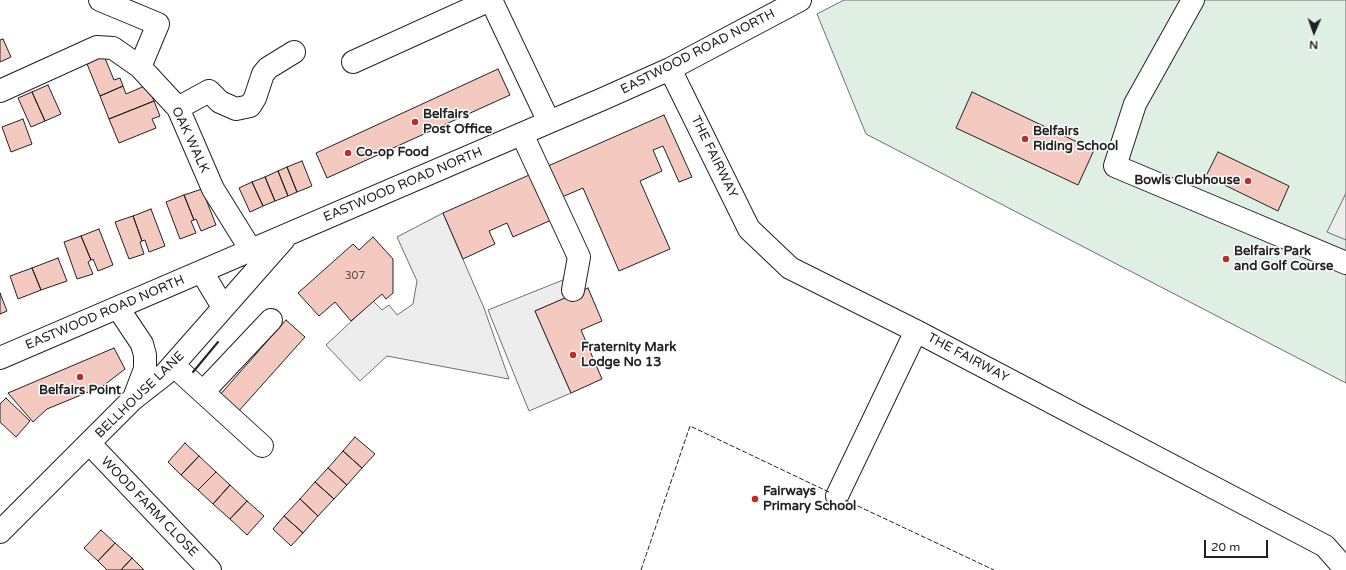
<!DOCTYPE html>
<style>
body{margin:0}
#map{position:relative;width:1346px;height:570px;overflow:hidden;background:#fff;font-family:"Varela Round",sans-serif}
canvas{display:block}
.north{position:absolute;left:1294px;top:12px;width:40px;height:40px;-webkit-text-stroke:3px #fff;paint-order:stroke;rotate:182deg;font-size:11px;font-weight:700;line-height:16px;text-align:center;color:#222}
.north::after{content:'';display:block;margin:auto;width:14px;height:18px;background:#222;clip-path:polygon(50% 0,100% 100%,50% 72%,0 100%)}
.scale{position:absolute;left:1204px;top:540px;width:64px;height:18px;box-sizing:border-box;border:2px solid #222;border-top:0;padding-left:5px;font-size:12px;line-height:14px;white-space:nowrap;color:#222;-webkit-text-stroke:3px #fff;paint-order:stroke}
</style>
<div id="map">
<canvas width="1346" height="570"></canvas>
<div class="north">N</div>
<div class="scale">20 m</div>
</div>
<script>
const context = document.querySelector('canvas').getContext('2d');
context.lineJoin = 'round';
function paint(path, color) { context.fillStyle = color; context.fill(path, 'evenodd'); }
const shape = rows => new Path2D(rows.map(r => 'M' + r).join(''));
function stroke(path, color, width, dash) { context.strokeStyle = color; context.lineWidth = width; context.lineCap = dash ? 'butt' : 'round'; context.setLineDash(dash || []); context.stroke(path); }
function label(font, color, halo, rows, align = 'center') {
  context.font = font + ' "Varela Round",sans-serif'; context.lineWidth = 3; context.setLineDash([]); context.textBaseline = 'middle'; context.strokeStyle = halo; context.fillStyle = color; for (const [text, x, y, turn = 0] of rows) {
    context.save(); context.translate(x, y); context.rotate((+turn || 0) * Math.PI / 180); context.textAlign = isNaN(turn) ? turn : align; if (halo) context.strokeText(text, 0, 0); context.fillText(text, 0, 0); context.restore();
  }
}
const green = shape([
 [844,0,1346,0,1346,383,866,134,817,14,844,0]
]);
paint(green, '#e0efe3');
stroke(green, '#6f6f6f', 1);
const parking = shape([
 [1346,193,1346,240,1327,232,1346,193],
 [443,213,484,308,509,379,387,356,360,381,326,345,373,301,382,310,389,305,397,315,413,304,417,281,397,237,443,213],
 [568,278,575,294,535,311,571,393,529,411,488,310,568,278]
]);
paint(parking, '#ededed');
stroke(parking, '#6f6f6f', 1);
const building = shape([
 [3,39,11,57,0,62,0,40,3,39],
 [102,51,114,80,120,78,123,86,100,96,85,59,102,51],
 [498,69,510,95,327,178,316,153,498,69],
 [48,85,61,114,45,121,32,92,48,85],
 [147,85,154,101,109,119,100,96,123,86,126,94,147,85],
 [32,92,45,121,31,127,18,98,32,92],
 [972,92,1094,150,1078,185,956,128,972,92],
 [154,101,160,116,152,119,156,128,119,143,109,119,154,101],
 [664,115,692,177,679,182,663,146,653,150,662,171,640,181,670,249,619,271,583,188,562,197,548,166,664,115],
 [23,119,32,144,11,152,2,127,23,119],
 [1218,152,1289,186,1278,211,1206,176,1218,152],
 [302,161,312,186,297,192,287,167,302,161],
 [287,167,297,192,288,196,278,171,287,167],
 [278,171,288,196,275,201,265,177,278,171],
 [536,172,556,218,513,237,507,223,489,231,495,244,463,259,443,213,536,172],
 [265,177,275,201,263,206,252,182,265,177],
 [252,182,263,206,250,212,239,188,252,182],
 [202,189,216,225,201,231,196,219,194,220,184,195,202,189],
 [184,195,194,220,191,221,196,233,180,239,166,202,184,195],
 [151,209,165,246,149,252,145,240,142,241,133,216,151,209],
 [133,216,142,241,140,242,144,254,129,259,115,222,133,216],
 [99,229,113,265,98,271,93,259,91,260,81,236,99,229],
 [81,236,91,260,88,262,93,274,77,279,64,242,81,236],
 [373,237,393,259,393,293,386,299,382,294,351,321,335,302,319,316,298,293,353,244,359,250,373,237],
 [58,258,67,281,41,290,32,268,58,258],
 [32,268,41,290,18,299,10,276,32,268],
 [588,288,602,321,581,330,602,379,571,393,535,311,588,288],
 [0,293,7,311,0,314,0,293],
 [286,320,305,337,237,413,218,397,286,320],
 [114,348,125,369,103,386,47,409,33,422,8,393,114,348],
 [6,398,30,421,16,437,0,422,0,404,6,398],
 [355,437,375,454,362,468,343,451,355,437],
 [185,443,199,456,181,475,168,462,185,443],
 [343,451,362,468,347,485,328,468,343,451],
 [199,456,216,472,198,490,181,475,199,456],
 [328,468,347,485,334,499,315,482,328,468],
 [216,472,230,485,213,504,198,490,216,472],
 [315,482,334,499,318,516,300,499,315,482],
 [230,485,247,501,230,519,213,504,230,485],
 [300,499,318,516,303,533,284,516,300,499],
 [247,501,264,516,247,535,230,519,247,501],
 [284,516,303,533,291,546,273,529,284,516],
 [101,530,115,543,98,561,84,548,101,530],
 [115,543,132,558,121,570,107,570,98,561,115,543],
 [132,558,144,570,121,570,132,558]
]);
paint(building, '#f3c9c0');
stroke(building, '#222', 1);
const minor = shape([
 [100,0,158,24,140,67],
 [491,0,549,122],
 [1193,0,1135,104,1115,166,1346,263],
 [353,62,490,0],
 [670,69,749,229,790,268,916,331,1325,546,1346,570],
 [0,91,97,47,113,48,140,67,178,108,213,189,251,250],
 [178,108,209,91,220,102,236,109,250,106,255,98,263,74,268,68,294,52],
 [522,134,579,257,573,290],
 [202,272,223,307],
 [118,308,142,344,145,355,145,369,134,398],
 [0,358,605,98,670,69,800,0],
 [173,365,262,446],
 [203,392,271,320],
 [90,444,210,570],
 [837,496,916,331],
 [0,532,133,399,165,374,284,239]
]);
stroke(minor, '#222', 24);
stroke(minor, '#fff', 22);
stroke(shape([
 [845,500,994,570],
 [641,570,690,426,831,493]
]), '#222', 1, [5, 2]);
stroke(shape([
 [193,372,218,342]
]), '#222', 2);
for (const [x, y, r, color] of [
 [415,122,4,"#c62828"],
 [1025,139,4,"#c62828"],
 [348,153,4,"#c62828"],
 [1248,181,4,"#c62828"],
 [1226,259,4,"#c62828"],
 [573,355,4,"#c62828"],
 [80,377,4,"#c62828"],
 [755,499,4,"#c62828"]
]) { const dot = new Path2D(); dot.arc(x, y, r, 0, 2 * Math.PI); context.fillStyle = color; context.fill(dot); stroke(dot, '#fff', 1.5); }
label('11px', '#564c4a', null, [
 ["307",355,276]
]);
label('13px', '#222', '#fff', [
 ["EASTWOOD ROAD NORTH",698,52,-27],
 ["OAK WALK",190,140,65],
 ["THE FAIRWAY",714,157,64],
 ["EASTWOOD ROAD NORTH",403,185,-23],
 ["EASTWOOD ROAD NORTH",105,313,-23],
 ["THE FAIRWAY",968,358,28],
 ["BELLHOUSE LANE",140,395,-44],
 ["WOOD FARM CLOSE",149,507,46]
]);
label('bold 13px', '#222', '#fff', [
 ["Belfairs",423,115],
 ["Post Office",423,130],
 ["Belfairs",1033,132],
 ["Riding School",1033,147],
 ["Co-op Food",356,153],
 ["Bowls Clubhouse",1240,181,"right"],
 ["Belfairs Park",1234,252],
 ["and Golf Course",1234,267],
 ["Fraternity Mark",581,348],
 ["Lodge No 13",581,363],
 ["Belfairs Point",80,391,"center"],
 ["Fairways",763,492],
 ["Primary School",763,507]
], 'left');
</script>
